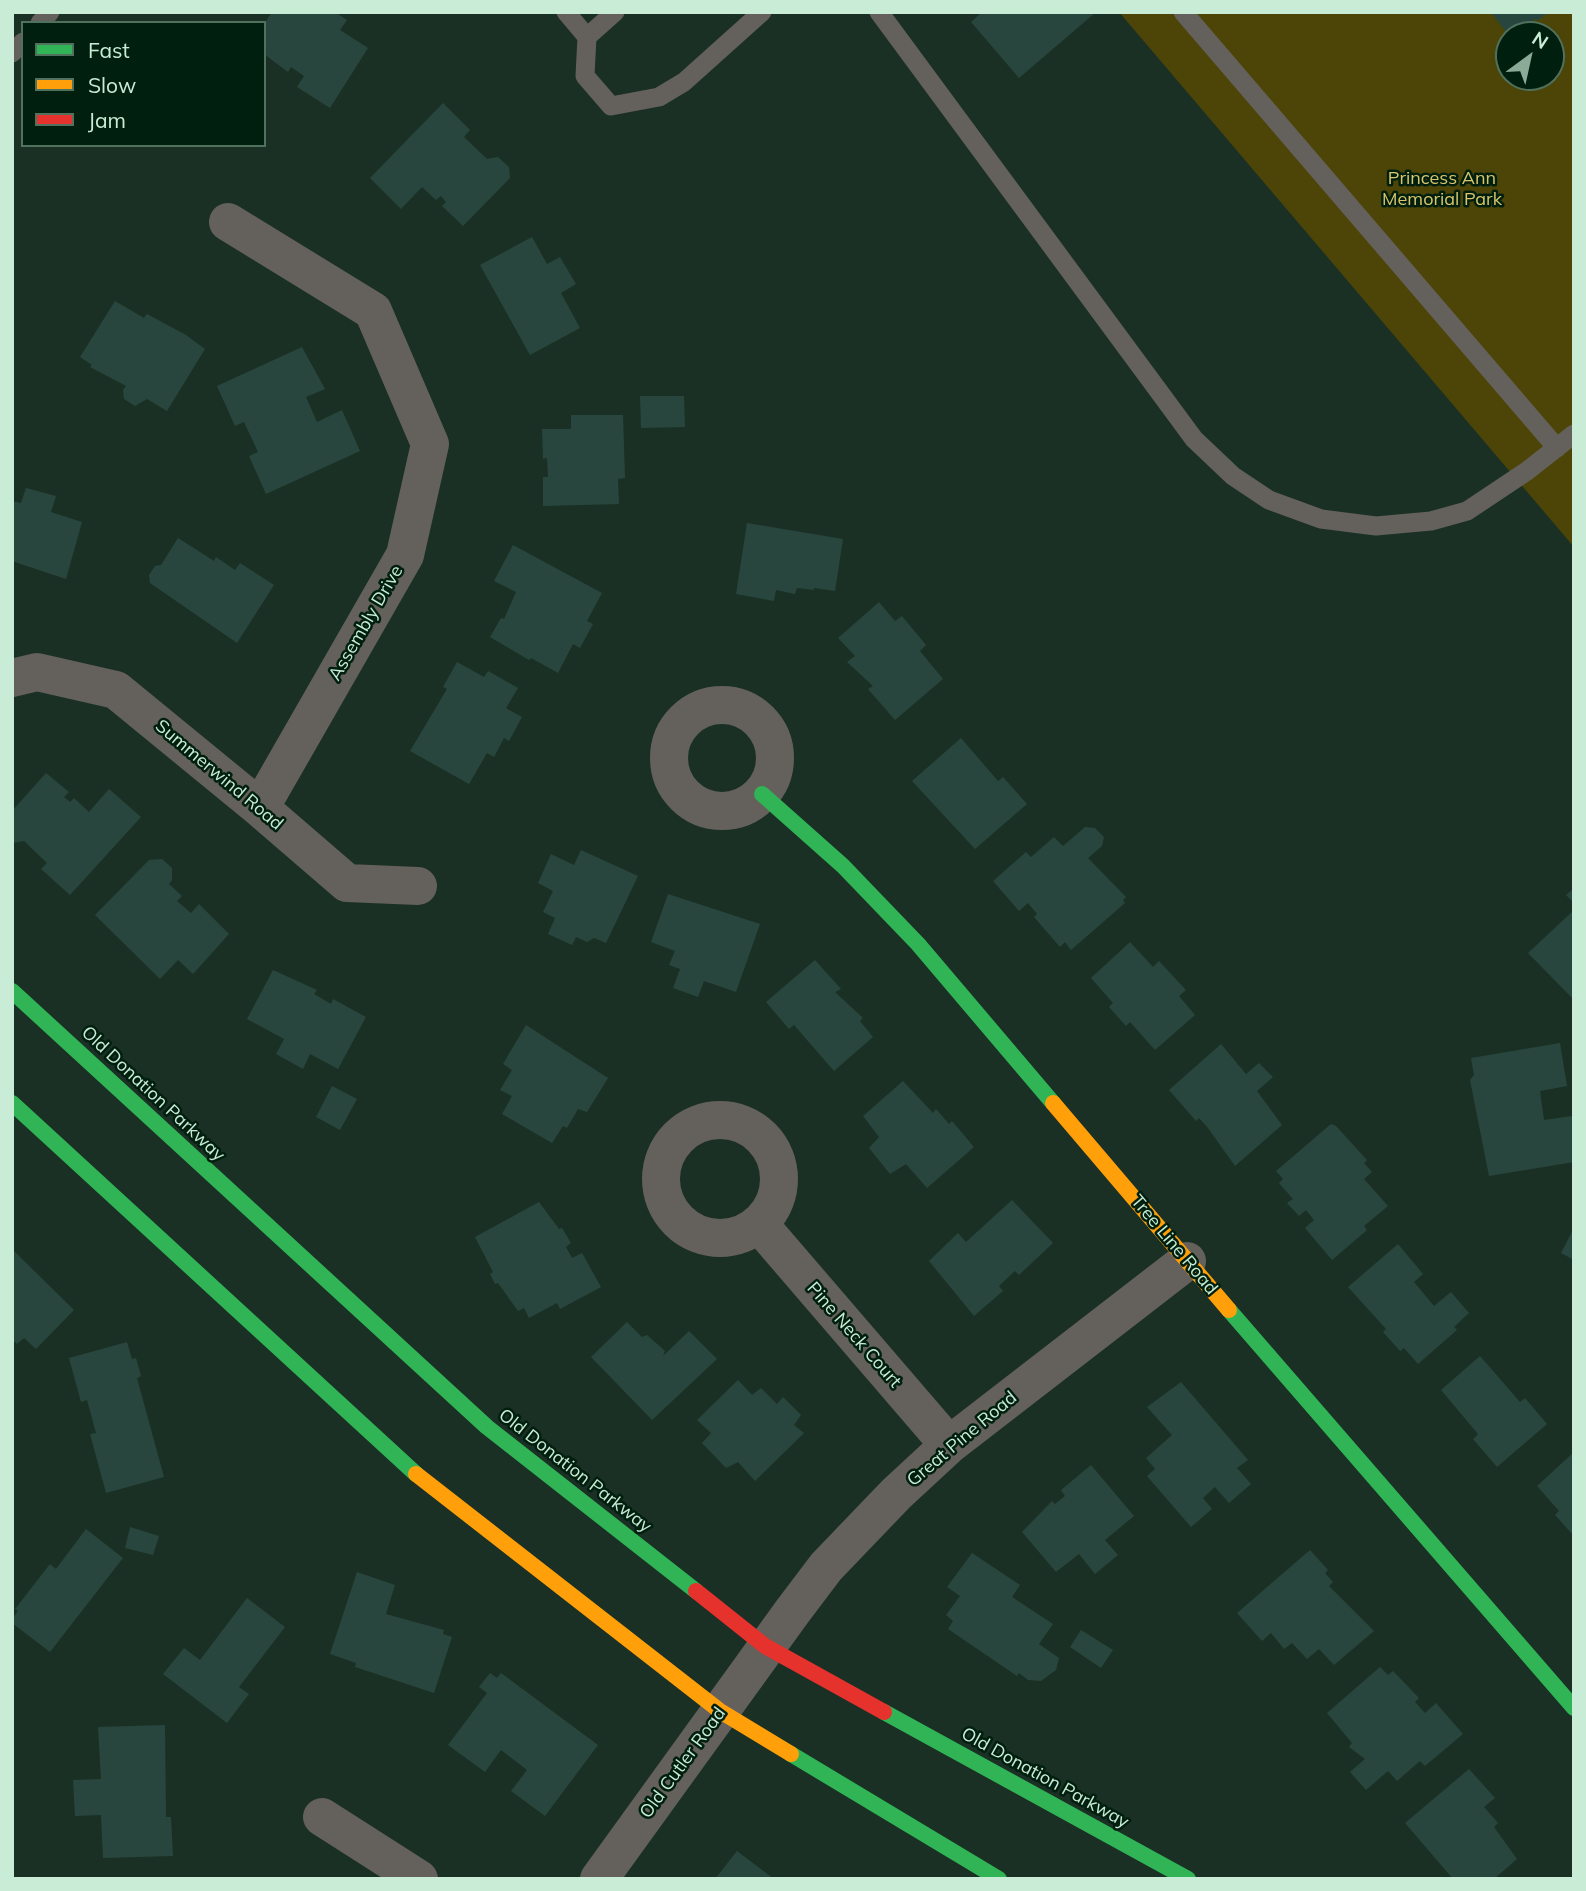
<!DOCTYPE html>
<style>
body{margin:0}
#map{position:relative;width:1586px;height:1891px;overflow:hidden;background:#1a3025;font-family:Mulish,sans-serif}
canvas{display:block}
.frame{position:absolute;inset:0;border:14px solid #c8ecd5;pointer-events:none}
.legend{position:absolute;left:21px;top:21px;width:245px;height:126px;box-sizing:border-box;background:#001f0f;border:2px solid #50715e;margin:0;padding:9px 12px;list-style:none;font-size:21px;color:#c8ecd5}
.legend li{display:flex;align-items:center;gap:14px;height:35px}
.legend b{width:35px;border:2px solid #50715e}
.north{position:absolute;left:1495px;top:21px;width:70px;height:70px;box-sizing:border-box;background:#001f0f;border:2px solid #50715e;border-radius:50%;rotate:33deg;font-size:19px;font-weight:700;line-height:28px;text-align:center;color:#c8ecd5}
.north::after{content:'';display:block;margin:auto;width:24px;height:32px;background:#8baa97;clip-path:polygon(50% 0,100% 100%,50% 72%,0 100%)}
</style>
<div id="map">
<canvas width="1586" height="1891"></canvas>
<div class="frame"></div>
<ul class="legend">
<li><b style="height:9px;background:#30b455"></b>Fast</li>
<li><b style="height:9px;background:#ff9f0a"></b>Slow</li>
<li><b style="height:9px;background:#e5322d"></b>Jam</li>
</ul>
<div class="north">N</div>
</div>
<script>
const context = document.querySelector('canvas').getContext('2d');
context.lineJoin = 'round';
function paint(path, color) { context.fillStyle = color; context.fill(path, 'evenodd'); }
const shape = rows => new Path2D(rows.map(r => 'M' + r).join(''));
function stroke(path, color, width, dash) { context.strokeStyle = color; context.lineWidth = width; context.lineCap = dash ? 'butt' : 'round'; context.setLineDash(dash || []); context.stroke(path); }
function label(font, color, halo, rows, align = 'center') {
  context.font = font + ' Mulish,sans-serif'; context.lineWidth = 5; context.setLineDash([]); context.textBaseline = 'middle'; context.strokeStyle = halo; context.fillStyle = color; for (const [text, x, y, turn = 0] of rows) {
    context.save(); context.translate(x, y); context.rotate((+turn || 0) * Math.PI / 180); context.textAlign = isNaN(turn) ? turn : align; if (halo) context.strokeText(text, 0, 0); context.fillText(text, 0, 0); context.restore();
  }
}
paint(shape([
 [1119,12,1574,12,1574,547],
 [1509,35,1551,35,1551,77,1509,77]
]), '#4d4508');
paint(shape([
 [272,12,335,12,347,20,340,30,368,48,330,108,297,87,304,76,291,67,288,72,264,54,264,24],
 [982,12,1096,12,1019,78,971,22],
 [1491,12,1549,12,1537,21,1535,19,1517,35,1508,35],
 [443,103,470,130,464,137,487,159,498,157,509,167,510,178,463,226,442,206,446,202,441,196,436,200,422,187,401,209,370,178],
 [532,237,547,264,560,257,576,284,561,293,580,328,530,355,480,265],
 [115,301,144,318,147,314,186,335,205,349,167,411,147,399,135,406,124,399,123,390,126,386,90,367,92,365,80,357],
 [302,347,325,389,306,397,317,422,342,410,360,451,266,494,249,456,258,452,244,422,235,426,217,386],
 [640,396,684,396,685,427,641,428],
 [571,415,623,415,625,478,618,479,619,504,543,506,543,477,548,477,547,458,543,459,542,429,571,429],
 [26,488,56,496,51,512,82,522,66,579,12,561,12,501,21,503],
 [747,523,843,539,835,591,814,588,814,590,797,588,795,594,776,590,774,601,736,594],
 [178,538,214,561,216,557,235,570,240,563,274,585,237,643,150,583,149,575,155,566,161,565],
 [513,545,602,593,587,621,593,624,580,648,573,644,558,673,531,658,529,660,490,637,501,618,504,619,516,592,494,581],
 [879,602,895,621,902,616,926,645,920,651,943,679,895,720,868,689,873,686,847,662,855,656,838,638],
 [457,662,484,677,488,671,518,688,506,708,522,717,509,741,504,738,494,757,487,753,469,784,410,751,447,689,443,687],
 [961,738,998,781,1003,777,1027,804,975,849,912,781],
 [46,773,69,792,64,797,70,802,74,798,89,812,109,789,141,817,70,895,41,869,47,863,24,841,12,843,12,811],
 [1085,827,1095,828,1104,837,1102,846,1088,858,1126,897,1123,900,1125,903,1071,950,1065,942,1060,947,1034,917,1037,914,1028,903,1019,911,993,881,1026,852,1031,857,1054,837,1063,846],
 [581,850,638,876,606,943,594,938,587,942,576,937,572,945,548,934,555,918,543,912,553,891,538,883,551,854,574,865],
 [162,859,172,868,172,880,169,884,182,896,177,901,191,913,199,904,229,934,193,974,178,960,160,979,95,915,149,860],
 [1574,888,1574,903,1566,895],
 [668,894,760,924,736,992,704,981,698,997,673,988,680,969,669,965,675,951,651,942],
 [1574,910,1574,1000,1528,953],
 [1130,942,1153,967,1159,961,1186,990,1179,996,1195,1015,1155,1050,1130,1022,1126,1026,1109,1007,1113,1003,1091,978],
 [815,960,841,989,835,992,863,1018,860,1021,873,1037,834,1071,794,1025,789,1029,766,1002],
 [273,970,317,990,314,994,331,1004,333,999,366,1017,338,1069,310,1054,303,1069,276,1054,284,1039,247,1019],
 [526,1025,608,1078,587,1112,578,1109,567,1128,563,1126,552,1143,502,1114,512,1096,500,1090,512,1070,503,1064],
 [1560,1043,1567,1086,1540,1091,1544,1120,1572,1116,1574,1162,1489,1176,1470,1080,1474,1075,1471,1058],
 [1221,1044,1246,1074,1259,1063,1273,1077,1257,1091,1282,1125,1235,1166,1208,1128,1199,1118,1196,1121,1169,1090],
 [903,1081,933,1113,936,1109,949,1124,952,1121,974,1147,927,1188,906,1164,890,1174,869,1148,879,1137,863,1116],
 [332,1086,357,1099,340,1130,316,1117],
 [1331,1124,1336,1126,1367,1160,1364,1163,1372,1172,1364,1179,1388,1206,1364,1226,1367,1230,1332,1260,1305,1228,1314,1220,1306,1210,1299,1216,1287,1203,1293,1199,1279,1183,1283,1179,1276,1171],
 [1012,1200,1053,1243,1019,1275,1015,1271,999,1286,1003,1291,974,1316,929,1261,958,1233,966,1242],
 [539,1202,559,1229,562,1228,571,1243,566,1247,572,1258,582,1253,601,1287,560,1309,557,1303,529,1318,524,1308,518,1311,498,1283,495,1284,490,1274,493,1272,475,1237],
 [1574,1228,1574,1260,1561,1253],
 [1398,1244,1423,1274,1414,1282,1434,1306,1451,1292,1469,1313,1454,1327,1457,1330,1418,1364,1404,1348,1400,1351,1383,1332,1386,1329,1348,1287],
 [12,1249,74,1310,36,1349,24,1338,17,1344,12,1340],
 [627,1322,642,1337,647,1335,665,1351,663,1356,689,1331,717,1359,652,1420,591,1357],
 [127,1342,132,1359,136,1358,141,1376,137,1378,164,1477,106,1493,90,1434,96,1433,87,1400,81,1402,69,1358],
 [1480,1356,1520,1402,1525,1398,1547,1424,1497,1467,1473,1439,1478,1434,1441,1390],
 [738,1380,752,1395,761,1388,777,1404,783,1397,801,1415,794,1425,804,1433,755,1481,738,1462,726,1468,702,1443,711,1433,697,1420],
 [1181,1382,1248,1460,1237,1468,1251,1484,1229,1503,1215,1487,1203,1498,1212,1509,1191,1527,1147,1476,1155,1469,1146,1458,1172,1435,1147,1407],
 [1574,1452,1574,1536,1555,1515,1559,1511,1537,1486],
 [1091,1465,1134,1516,1105,1540,1118,1555,1095,1574,1079,1554,1056,1572,1022,1532,1052,1501,1055,1504,1065,1496,1061,1490],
 [130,1527,159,1536,153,1555,125,1548],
 [86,1529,123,1558,50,1652,12,1623,12,1619,18,1611,15,1609,50,1564,56,1569],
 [1310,1550,1328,1570,1325,1573,1333,1582,1329,1586,1374,1631,1334,1665,1319,1649,1307,1659,1292,1643,1284,1649,1271,1633,1262,1641,1237,1613],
 [972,1553,1020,1585,1012,1597,1053,1624,1039,1644,1059,1658,1056,1670,1041,1681,1028,1680,1019,1673,1017,1676,948,1629,953,1621,946,1615,960,1596,947,1587],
 [357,1572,395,1585,386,1614,444,1630,443,1634,452,1637,434,1693,355,1667,356,1663,330,1654],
 [247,1598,285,1627,239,1687,249,1694,227,1723,163,1674,184,1648,200,1660],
 [1081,1630,1113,1650,1101,1668,1070,1647],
 [1380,1667,1388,1675,1393,1671,1419,1698,1415,1702,1425,1713,1436,1703,1463,1734,1425,1766,1420,1761,1397,1781,1388,1771,1366,1790,1350,1772,1365,1759,1349,1747,1352,1743,1327,1713],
 [490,1673,497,1678,501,1673,598,1745,545,1816,511,1791,527,1770,501,1750,485,1772,448,1745,487,1693,479,1687],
 [165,1725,166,1817,171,1817,173,1856,103,1858,101,1815,75,1816,73,1780,101,1779,98,1727],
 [1469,1769,1495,1798,1484,1807,1498,1823,1494,1827,1517,1859,1494,1879,1453,1879,1405,1823],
 [737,1851,774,1879,715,1879]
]), '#29463e');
stroke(shape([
 [566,12,587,37,615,12],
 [879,12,1194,439,1233,476,1269,500,1321,519,1376,526,1431,521,1467,511,1527,471,1574,434],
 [1183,12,1557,448],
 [40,23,50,12],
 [587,37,585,76,611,106,659,97,684,82,762,12],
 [12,53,23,42]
]), '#64605b', 19);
stroke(shape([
 [228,222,373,311,430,444,405,555,260,808],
 [12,678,37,672,116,690,260,808,347,883,418,886],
 '669 758a53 53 0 1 1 106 0a53 53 0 1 1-106 0Z',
 '661 1179a59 59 0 1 1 118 0a59 59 0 1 1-118 0Z',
 [759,1224,949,1445],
 [322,1817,419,1879],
 [599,1879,792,1612,826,1567,896,1494,949,1445,1187,1261]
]), '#64605b', 38);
stroke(shape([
 [762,794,843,866,918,944,1053,1103],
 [12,991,487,1427,696,1591],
 [12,1103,416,1474],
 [1229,1310,1574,1708],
 [884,1712,1188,1879],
 [791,1754,999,1879]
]), '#30b455', 16);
stroke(shape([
 [1053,1103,1229,1310],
 [416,1474,720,1711,791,1754]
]), '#ff9f0a', 16);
stroke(shape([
 [696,1591,765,1646,884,1712]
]), '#e5322d', 16);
label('18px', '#d9c56c', '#001f0f', [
 ["Princess Ann",1442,179],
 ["Memorial Park",1442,200]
]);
label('18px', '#c8ecd5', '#001f0f', [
 ["Assembly Drive",366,623,-60],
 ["Summerwind Road",219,775,40],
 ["Old Donation Parkway",153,1094,43],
 ["Tree Line Road",1174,1245,50],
 ["Pine Neck Court",854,1335,49],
 ["Great Pine Road",962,1439,-40],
 ["Old Donation Parkway",575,1471,38],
 ["Old Cutler Road",683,1763,-54],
 ["Old Donation Parkway",1045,1778,29]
]);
</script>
